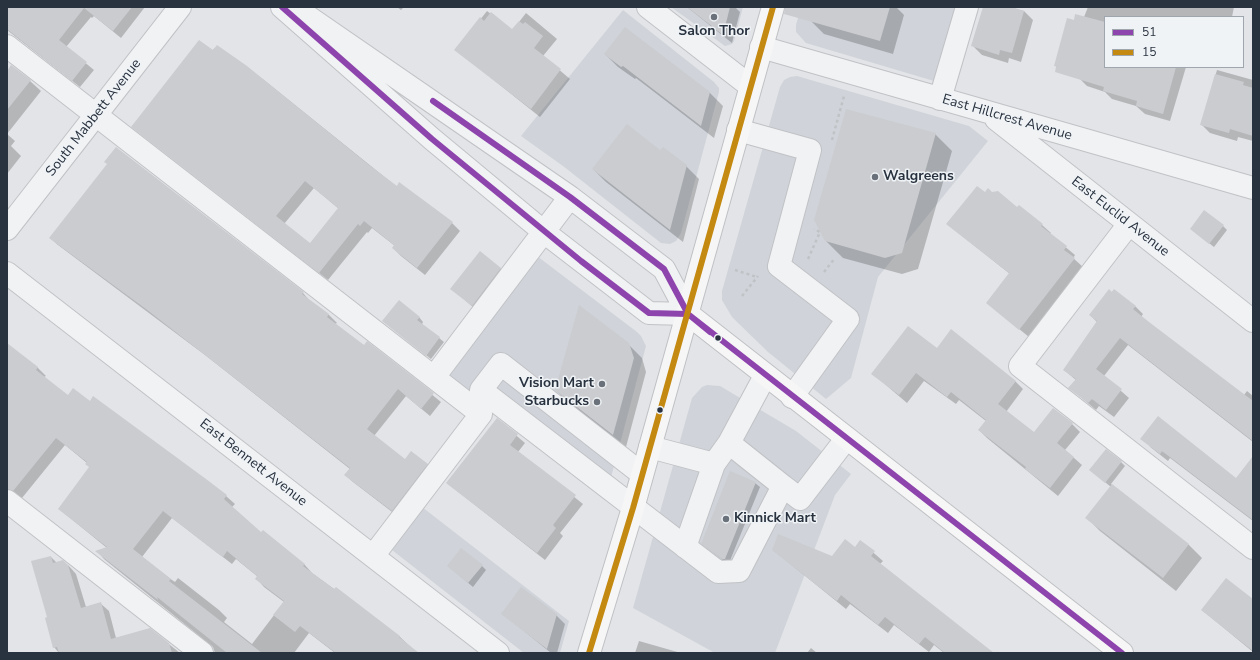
<!DOCTYPE html>
<style>
body{margin:0}
#map{position:relative;width:1260px;height:660px;overflow:hidden;background:#e2e4e7;font-family:"Nunito Sans",sans-serif}
canvas{display:block}
.frame{position:absolute;inset:0;border:8px solid #293340;pointer-events:none}
.legend{position:absolute;left:1104px;top:16px;width:140px;height:52px;box-sizing:border-box;background:#f0f3f6;border:1px solid #a0a6ad;margin:0;padding:5px 7px;list-style:none;font-size:12px;color:#293340}
.legend li{display:flex;align-items:center;gap:8px;height:20px}
.legend b{width:20px;border:1px solid #a0a6ad}
</style>
<div id="map">
<canvas width="1260" height="660"></canvas>
<div class="frame"></div>
<ul class="legend">
<li><b style="height:5px;background:#8e44ad"></b>51</li>
<li><b style="height:5px;background:#c48910"></b>15</li>
</ul>
</div>
<script>
const context = document.querySelector('canvas').getContext('2d');
context.lineJoin = 'round';
function paint(path, color) { context.fillStyle = color; context.fill(path, 'evenodd'); }
const shape = rows => new Path2D(rows.map(r => 'M' + r).join(''));
function stroke(path, color, width, dash) { context.strokeStyle = color; context.lineWidth = width; context.lineCap = dash ? 'butt' : 'round'; context.setLineDash(dash || []); context.stroke(path); }
function label(font, color, halo, rows, align = 'center') {
  context.font = font + ' "Nunito Sans",sans-serif'; context.lineWidth = 3; context.setLineDash([]); context.textBaseline = 'middle'; context.strokeStyle = halo; context.fillStyle = color; for (const [text, x, y, turn = 0] of rows) {
    context.save(); context.translate(x, y); context.rotate((+turn || 0) * Math.PI / 180); context.textAlign = isNaN(turn) ? turn : align; if (halo) context.strokeText(text, 0, 0); context.fillText(text, 0, 0); context.restore();
  }
}
paint(shape([
 [671,7,743,7,734,41,732,44,725,46],
 [801,7,955,7,934,81,806,43,796,32,796,25],
 [623,10,714,82,719,88,719,92,681,233,676,241,670,244,661,243,563,166,521,136],
 [797,76,969,126,988,141,878,277,851,378,826,399,768,352,732,317,722,300,722,291,780,87,784,80,790,77],
 [537,256,637,332,641,336,646,346,605,500,445,376],
 [707,385,720,386,796,431,851,474,835,495,775,653,715,653,633,608,692,398,702,387],
 [422,507,569,621,560,653,524,653,392,550,393,544]
]), '#d0d4da');
paint(shape([
 [7,7,145,7,121,38,94,16,92,18,91,17,66,47,94,70,80,87,7,30],
 [397,7,404,7,401,10],
 [687,7,735,7,740,12,732,43],
 [815,7,896,7,904,15,893,54,824,34,811,21],
 [984,7,1008,7,1024,11,1033,20,1021,62,1009,58,1008,63,982,55,973,46],
 [1088,7,1234,7,1232,17,1105,17,1105,67,1186,67,1170,121,1145,114,1136,106,1112,99,1105,92,1087,86,1080,79,1062,73,1055,65,1074,21,1084,17],
 [487,11,512,31,526,13,557,39,543,56,570,79,540,117,456,50],
 [217,46,264,80,397,187,452,223,460,231,425,275,401,256,393,248,395,246,372,228,368,233,367,232,328,280,132,126],
 [314,188,339,209,310,244,284,224],
 [605,54,710,93,723,106,714,138,636,78,635,79,618,67],
 [1217,70,1253,80,1253,141,1238,137,1237,141,1210,133,1201,124],
 [7,72,30,81,41,91,7,134,15,141,11,146,21,156,7,174],
 [935,134,952,151,918,269,902,274,843,258,826,241],
 [116,148,303,293,310,301,329,315,337,323,335,324,364,346,367,342,441,402,430,416,406,396,374,436,405,460,427,464,435,472,400,518,353,482,345,475,350,469,205,355,58,245,50,238,108,164],
 [660,152,686,166,699,179,683,242,606,182,593,169],
 [985,193,1042,225,1051,233,1050,234,1075,255,1073,258,1083,267,1029,337,987,303,1010,274,947,224],
 [1223,226,1227,230,1214,247,1196,233],
 [500,268,509,277,481,314,452,289],
 [1114,290,1136,307,1143,314,1141,317,1244,395,1247,391,1253,396,1253,442,1128,345,1104,376,1129,398,1114,417,1099,406,1096,410,1070,388,1076,380,1064,370,1097,322,1090,315],
 [419,317,423,322,422,324,444,342,431,359,383,321],
 [7,344,37,367,46,376,44,377,68,396,205,479,226,496,235,504,232,507,261,533,304,564,312,573,399,636,417,653,335,653,309,633,294,653,215,653,213,647,104,559,97,551,107,548,59,509,90,468,87,463,65,445,22,498,16,497,7,490],
 [172,518,232,564,236,559,258,577,256,578,264,587,284,602,252,644,224,622,227,618,219,610,178,578,175,582,172,580,142,557],
 [628,344,642,358,646,372,626,447,569,403,556,390],
 [937,349,1015,381,1023,389,1006,412,1034,434,1072,424,1080,432,1065,450,1082,465,1058,496,987,438,979,430,986,421,959,400,956,404,924,381,907,403,873,374],
 [497,419,525,443,518,452,583,504,560,533,563,536,545,560,447,483],
 [1149,446,1236,480,1253,458,1253,521,1170,458,1168,461],
 [1121,462,1125,466,1111,484,1189,545,1202,558,1176,591,1100,531,1087,518,1111,487,1095,474],
 [755,483,760,487,729,563,727,563,707,548],
 [860,541,883,561,880,564,992,653,944,653,934,645,929,652,894,625,888,633,850,604,846,609,773,550,832,557,855,548],
 [51,557,57,563,68,565,76,574,86,607,100,603,109,611,116,638,150,629,180,653,59,653,54,647,49,617],
 [448,566,482,566,486,570,473,587],
 [1253,600,1253,652,1202,610],
 [502,613,556,615,565,624,557,653,551,653],
 [639,641,681,653,635,653],
 [811,648,817,653,807,653]
]), '#0003');
paint(shape([
 [7,7,132,7,113,31,84,8,59,40,87,62,72,81,7,29],
 [687,7,730,7,723,35],
 [785,7,890,7,880,41,784,14],
 [983,7,1012,7,1024,11,1012,53,1000,50,999,55,971,46],
 [491,12,512,29,519,21,523,24,525,22,543,36,534,48,561,69,531,109,454,50,480,17,484,21],
 [1075,14,1105,22,1105,67,1176,67,1163,114,1136,106,1137,101,1103,91,1104,87,1055,72,1056,67,1058,67,1054,66,1067,18,1074,20],
 [625,27,710,92,701,126,623,66,621,67,604,54],
 [199,40,213,50,217,45,247,66,369,165,397,186,399,182,453,222,417,268,392,248,394,245,364,221,360,226,358,224,319,273,131,127],
 [305,181,338,208,310,243,276,216],
 [11,65,31,80,7,110,7,71],
 [1215,74,1244,82,1243,85,1253,88,1253,136,1230,129,1229,133,1200,125],
 [846,109,936,133,902,253,885,258,825,241,814,220],
 [627,124,660,150,663,147,687,165,670,230,592,169],
 [116,147,304,292,302,294,329,314,327,317,364,345,367,341,434,393,421,409,398,389,367,429,405,459,411,451,428,464,392,511,344,475,350,468,146,309,49,238,107,164,104,162],
 [977,186,985,192,988,188,992,192,998,191,1017,207,1019,205,1043,224,1041,226,1067,246,1064,250,1075,258,1019,330,986,303,1009,273,946,224],
 [1204,210,1224,225,1209,244,1190,229],
 [480,251,501,268,472,306,450,289],
 [1109,289,1112,292,1114,289,1136,306,1133,309,1149,322,1253,401,1253,441,1120,338,1096,369,1122,389,1106,410,1092,399,1088,403,1068,388,1076,379,1063,370,1097,321,1089,315],
 [399,300,420,317,417,320,440,337,426,356,382,321],
 [579,305,629,343,634,358,613,435,555,390],
 [908,326,937,348,951,329,1016,381,998,404,1034,432,1053,408,1073,423,1057,443,1074,457,1050,488,1025,469,1026,467,978,430,986,420,951,392,947,397,916,373,899,395,871,374],
 [7,343,38,367,36,370,68,395,73,388,90,401,93,396,206,479,227,495,224,499,225,500,261,532,263,530,305,564,303,566,334,589,336,587,400,636,399,637,419,653,336,653,300,626,295,632,273,615,284,601,255,579,257,576,227,551,223,557,217,553,163,511,133,549,171,579,169,581,262,653,227,653,157,597,158,600,95,551,107,547,58,509,89,467,85,464,87,462,56,438,13,491,7,489],
 [1158,416,1236,478,1253,456,1253,520,1162,451,1160,454,1140,439],
 [497,418,518,434,510,445,576,495,553,525,556,528,537,553,446,483],
 [1106,449,1122,461,1105,483,1089,470],
 [730,471,756,482,725,559,722,559,701,544],
 [1112,484,1189,544,1163,578,1085,518],
 [778,534,832,556,845,539,855,547,860,540,875,551,871,556,994,653,945,653,925,637,919,644,885,617,878,625,841,595,837,601,772,550],
 [461,548,483,565,468,583,447,566],
 [51,556,53,563,63,560,68,565,81,608,101,602,111,639,150,628,169,643,172,653,59,653,57,647,53,648,45,618,47,617,31,561],
 [1226,578,1253,599,1253,651,1201,610],
 [521,587,557,614,547,649,501,614]
]), '#cacccf');
const minor = shape([
 [282,7,432,139,544,232,649,313,688,314,664,269,570,197,294,7],
 [648,7,750,86],
 [7,46,481,414,373,556],
 [761,47,1253,188],
 [940,99,967,7],
 [996,119,1253,321],
 [738,130,810,150,779,266,848,319,792,397],
 [1129,224,1020,366,1253,548],
 [7,229,180,7],
 [7,273,498,653],
 [765,376,729,443,783,486],
 [434,377,570,197],
 [650,447,714,464,729,443],
 [642,474,501,364,481,390,718,572,739,571,783,486,800,499,846,439],
 [7,501,202,653],
 [685,547,714,464]
]);
const major = shape([
 [688,314,1122,653],
 [589,653,633,508,773,7]
]);
stroke(minor, '#c0c2c5', 24);
stroke(major, '#bfc1c5', 24);
stroke(shape([
 [832,140,844,96],
 [808,259,820,232,814,229],
 [735,270,757,277],
 [824,272,835,258],
 [742,296,758,276]
]), '#c0c3c6', 2.5, [3, 3]);
stroke(minor, '#f1f2f4', 22);
stroke(major, '#f6f6f6', 22);
stroke(shape([
 [282,7,432,139,581,261,649,313,688,314,1122,653],
 [433,101,570,197,664,269,688,314,710,332]
]), '#8e44ad', 6);
stroke(shape([
 [589,653,633,508,773,7]
]), '#c48910', 6);
for (const [x, y, r, color] of [
 [714,17,4,"#6a717a"],
 [875,177,4,"#6a717a"],
 [718,338,3.5,"#293340"],
 [602,384,4,"#6a717a"],
 [597,402,4,"#6a717a"],
 [660,410,3.5,"#293340"],
 [726,519,4,"#6a717a"]
]) { const dot = new Path2D(); dot.arc(x, y, r, 0, 2 * Math.PI); context.fillStyle = color; context.fill(dot); stroke(dot, '#f0f3f6', 1.5); }
label('bold 14px', '#293340', '#f0f3f6', [
 ["Salon Thor",714,32,"center"],
 ["Walgreens",883,177],
 ["Vision Mart",594,384,"right"],
 ["Starbucks",589,402,"right"],
 ["Kinnick Mart",734,519]
], 'left');
label('14px', '#293340', '#f0f3f6', [
 ["South Mabbett Avenue",94,118,-52],
 ["East Hillcrest Avenue",1007,118,16],
 ["East Euclid Avenue",1120,217,38],
 ["East Bennett Avenue",253,463,38]
]);
</script>
